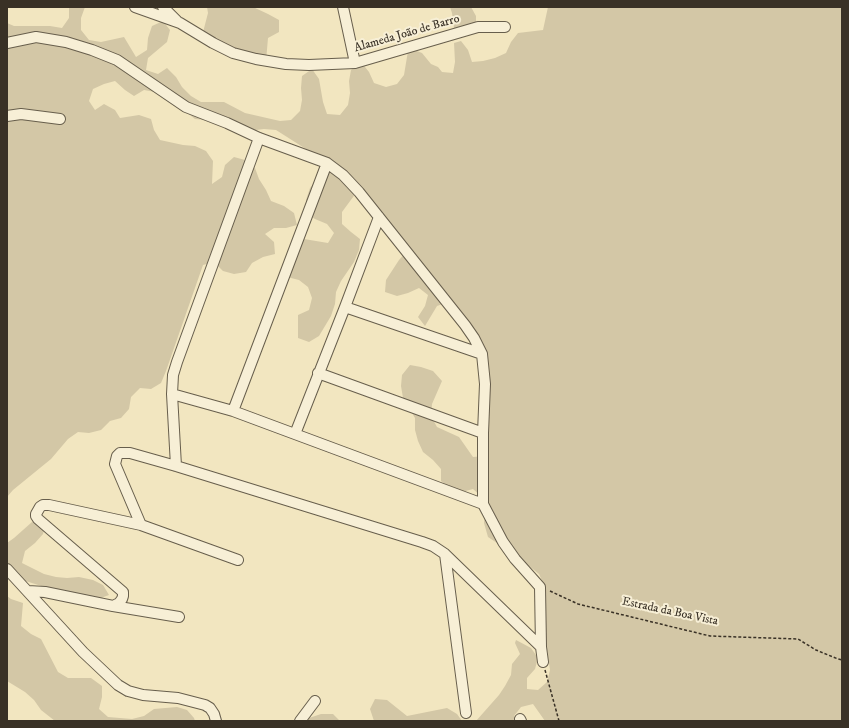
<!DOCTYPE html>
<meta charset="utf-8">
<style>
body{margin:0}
#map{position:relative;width:849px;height:728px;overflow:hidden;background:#f2e6c0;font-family:"IM FELL DW Pica",serif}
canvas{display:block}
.frame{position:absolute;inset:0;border:8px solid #393126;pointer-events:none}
</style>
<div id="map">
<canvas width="849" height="728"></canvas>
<div class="frame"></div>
</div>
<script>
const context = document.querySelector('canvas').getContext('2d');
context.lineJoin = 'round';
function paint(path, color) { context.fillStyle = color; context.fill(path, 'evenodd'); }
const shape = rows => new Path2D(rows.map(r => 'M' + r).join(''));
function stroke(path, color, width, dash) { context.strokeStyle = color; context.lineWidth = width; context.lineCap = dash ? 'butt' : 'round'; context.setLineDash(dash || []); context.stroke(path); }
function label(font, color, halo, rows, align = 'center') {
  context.font = font + ' "IM FELL DW Pica",serif'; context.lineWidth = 4; context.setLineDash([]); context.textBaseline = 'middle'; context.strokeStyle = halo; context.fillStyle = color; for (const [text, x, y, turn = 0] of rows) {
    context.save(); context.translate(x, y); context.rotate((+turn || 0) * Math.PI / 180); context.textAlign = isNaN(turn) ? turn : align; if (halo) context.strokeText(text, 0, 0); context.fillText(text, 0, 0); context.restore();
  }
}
paint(shape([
 [69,7,85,7,81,18,81,30,89,40,101,42,124,37,136,57,147,50,148,38,152,26,163,21,170,30,167,42,148,58,146,70,158,74,167,68,176,77,182,87,191,96,201,102,224,102,245,113,280,121,291,120,300,111,302,100,301,88,302,76,312,69,319,79,323,102,327,114,340,115,348,105,350,93,349,81,351,70,361,62,369,72,374,83,386,87,397,84,404,75,408,51,412,49,422,53,431,64,438,67,442,72,453,73,455,62,454,43,461,41,468,50,472,62,483,61,495,58,506,53,511,42,518,33,543,30,548,7,842,7,842,721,545,721,533,704,521,707,514,716,515,721,476,721,499,695,505,686,511,675,512,664,520,654,515,643,516,640,531,648,538,658,535,669,527,678,527,689,538,690,547,682,550,670,543,622,544,585,539,574,529,566,519,560,500,545,488,537,484,523,485,510,483,498,473,489,462,492,450,488,441,481,441,469,433,460,423,452,418,441,415,430,415,418,403,398,401,386,402,375,410,365,421,367,433,371,442,381,432,404,431,416,437,427,459,437,473,457,485,456,486,362,448,302,437,306,425,326,418,317,425,306,428,295,419,288,408,293,397,296,385,292,386,280,399,260,407,251,394,228,368,195,356,193,342,212,342,224,351,232,360,239,359,250,354,262,341,281,336,292,335,304,331,316,319,336,309,342,298,338,298,315,309,310,312,298,308,287,299,280,287,277,282,265,287,255,294,245,304,239,328,243,334,233,327,224,315,219,306,213,306,200,310,188,317,179,321,168,317,156,276,130,264,129,239,132,228,130,218,121,195,119,176,104,165,100,155,92,144,90,134,96,125,90,115,81,104,84,93,89,89,101,95,110,104,104,115,110,120,118,139,115,151,119,154,130,160,140,183,145,195,146,206,151,213,161,212,184,222,177,225,165,234,157,245,160,255,168,259,179,266,190,271,201,284,206,294,213,297,225,286,228,274,228,265,234,274,242,275,254,263,257,252,263,246,272,234,274,223,271,214,262,203,265,166,371,161,383,151,389,140,388,131,397,129,409,121,418,110,421,101,430,89,433,78,432,68,439,51,459,13,490,7,497,7,23,14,26,50,26,62,28,69,18],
 [207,7,253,7,268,14,279,20,279,32,268,38,266,61,254,63,242,61,208,47,202,36,208,13],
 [450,7,471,7,476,16,476,28,466,33,454,28,452,13],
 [40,512,46,522,43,534,35,543,25,551,22,563,44,574,56,577,67,578,79,577,93,580,103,585,109,595,98,599,51,589,16,578,7,580,7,543,14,538,32,522],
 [7,596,11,599,23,603,21,626,31,634,41,639,58,672,68,678,91,678,102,686,102,697,99,709,108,717,132,719,144,716,154,709,177,707,187,710,194,718,195,721,55,721,41,710,34,700,25,692,7,681],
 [375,699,387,700,407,716,447,708,457,714,462,721,374,721,370,709],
 [321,714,333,714,340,721,308,721,309,718]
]), '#d3c7a6');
const minor = shape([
 [135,7,180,23,213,43,233,53,256,59,286,64,309,65,355,63,478,27,505,27],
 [163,7,177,21],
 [343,7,355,63],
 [7,43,36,37,66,42,92,50,117,60,186,107,227,123,259,138,327,163,343,175,359,192,465,325,474,338,482,354,485,384,483,433,483,504],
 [7,116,21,114,60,119],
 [345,307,482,354],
 [318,373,483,433],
 [172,394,233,411,483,504,503,542,515,559,540,587,541,647,543,662],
 [233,411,327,163],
 [295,434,345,307,379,217],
 [176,466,172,394,173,375,177,362,259,138],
 [141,525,115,464,117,456,120,453,130,453,176,466,422,542,433,546,445,554,541,647],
 [445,554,466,713],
 [7,569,83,652,118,685,128,691,143,695,178,698,205,705,210,708,214,714,216,721],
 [28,591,45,592,113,606,179,617],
 [113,606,119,603,122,599,123,596,123,592,38,519,36,516,36,514,40,507,43,505,49,505,141,525,238,560],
 [520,719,521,721],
 [300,721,315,701]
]);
stroke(minor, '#675e4c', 12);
stroke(shape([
 [550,591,578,604,710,636,798,639,816,650,838,659,842,660],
 [545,670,559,721]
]), '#393126', 1.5, [3, 2]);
stroke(minor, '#f7efd6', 10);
label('12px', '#393126', '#f7efd6', [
 ["Alameda João de Barro",407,34,-16],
 ["Estrada da Boa Vista",670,612,12]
]);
</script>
